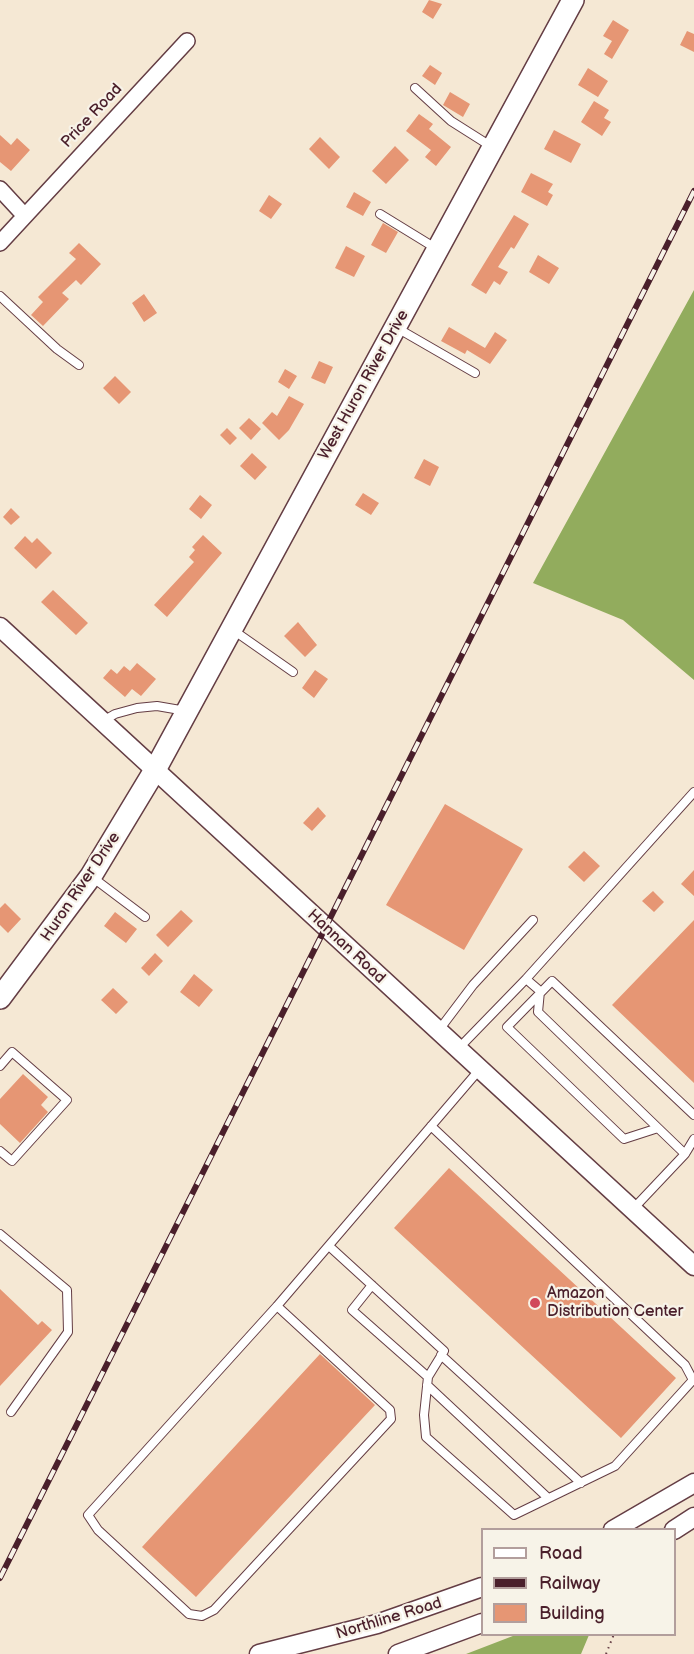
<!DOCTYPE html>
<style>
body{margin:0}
#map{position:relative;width:694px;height:1654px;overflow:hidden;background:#f5e8d4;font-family:"Balsamiq Sans",sans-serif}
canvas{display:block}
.legend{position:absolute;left:481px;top:1528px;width:195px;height:108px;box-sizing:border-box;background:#f7f3e8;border:2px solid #b29e9c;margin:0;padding:8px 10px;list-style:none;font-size:18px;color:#4a1f2b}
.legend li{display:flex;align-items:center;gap:12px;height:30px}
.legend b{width:30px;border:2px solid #b29e9c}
</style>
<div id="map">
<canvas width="694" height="1654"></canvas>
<ul class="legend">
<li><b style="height:8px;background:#fff"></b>Road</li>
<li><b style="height:8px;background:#4a1f2b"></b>Railway</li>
<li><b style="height:16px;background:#e69674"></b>Building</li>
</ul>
</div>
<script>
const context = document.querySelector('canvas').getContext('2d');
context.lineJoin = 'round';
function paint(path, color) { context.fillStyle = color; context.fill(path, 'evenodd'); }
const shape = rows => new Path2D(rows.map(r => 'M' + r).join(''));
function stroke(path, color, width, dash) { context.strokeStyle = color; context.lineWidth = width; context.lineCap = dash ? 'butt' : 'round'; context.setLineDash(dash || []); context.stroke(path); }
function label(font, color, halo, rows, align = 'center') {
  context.font = font + ' "Balsamiq Sans",sans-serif'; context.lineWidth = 4.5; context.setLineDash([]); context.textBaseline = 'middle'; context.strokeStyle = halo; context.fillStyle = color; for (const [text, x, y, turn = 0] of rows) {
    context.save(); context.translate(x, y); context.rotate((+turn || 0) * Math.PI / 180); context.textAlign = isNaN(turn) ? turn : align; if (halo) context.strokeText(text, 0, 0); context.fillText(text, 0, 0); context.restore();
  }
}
paint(shape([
 [694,290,694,680,623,620,533,583],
 [518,1634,589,1634,589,1635,581,1654,466,1654]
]), '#92ac5d');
paint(shape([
 [429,0,442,4,433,19,422,12],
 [613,20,629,30,612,59,604,54,612,41,603,36],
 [687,31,694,34,694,52,680,45],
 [430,65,442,73,435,85,422,76],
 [588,68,608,81,598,97,578,85],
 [450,92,470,104,463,117,443,105],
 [594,101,609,110,604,118,611,122,602,136,581,122],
 [419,114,433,124,429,129,451,147,436,166,425,157,431,150,406,131],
 [554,130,581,144,571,163,544,149],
 [0,135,11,145,17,138,30,150,11,171,0,162],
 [320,137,340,157,329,169,309,149],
 [395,146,409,160,386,184,372,171],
 [531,173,553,184,548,192,553,195,547,206,521,192],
 [354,192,371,202,363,216,346,207],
 [269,195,282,204,271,219,259,211],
 [514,215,529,224,514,249,511,247,498,267,508,272,500,285,494,281,486,294,471,285],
 [383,223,398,232,386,253,371,245],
 [79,243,101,264,81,285,76,280,62,293,69,299,43,326,31,315,43,302,38,297,76,259,69,253],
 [346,246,365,256,354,277,335,268],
 [538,255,559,268,549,284,529,272],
 [144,294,157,313,144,322,132,303],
 [449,327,485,348,495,332,507,340,490,364,467,350,465,354,441,341],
 [319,361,333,367,325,384,311,378],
 [285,369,297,376,289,389,278,382],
 [115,376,131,392,119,404,103,388],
 [289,396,304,404,289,430,279,440,262,423,272,412,277,416],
 [249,418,261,429,251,440,239,428],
 [227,428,237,438,230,445,220,435],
 [252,453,267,467,255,480,240,466],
 [424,459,439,467,430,486,414,478],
 [363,493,379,503,371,515,355,505],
 [200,495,212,505,201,519,189,509],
 [11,508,20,517,11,525,3,517],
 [203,535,222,553,167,617,154,605,194,562,189,557,195,550,192,547],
 [25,536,32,543,37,538,52,553,36,569,14,548],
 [53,590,88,623,76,635,41,602],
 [298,622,317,645,305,657,284,636],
 [137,663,156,679,141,696,132,689,125,697,103,678,111,669,117,674,124,666,130,671],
 [315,670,328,679,314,698,302,688],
 [445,804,523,849,464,950,386,905],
 [318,807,326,816,312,831,303,823],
 [584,851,600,866,584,882,568,867],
 [694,870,694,896,681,884],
 [653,891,664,902,654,912,642,901],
 [5,903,21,919,8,933,0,925,0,908],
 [181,910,193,921,168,947,156,935],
 [115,912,137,929,126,943,104,926],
 [694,920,694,1083,612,1005],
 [155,953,163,961,149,976,141,968],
 [194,974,213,990,199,1007,180,992],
 [113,988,128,1002,116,1014,101,1000],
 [23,1074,48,1097,41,1105,48,1112,20,1143,0,1124,0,1099],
 [449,1168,676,1378,621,1438,394,1228],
 [0,1289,38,1325,42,1321,52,1330,0,1386],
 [320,1354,375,1405,196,1597,142,1547]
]), '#e69674');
const service = shape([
 [415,88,451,121,492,147],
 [380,214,437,249],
 [0,296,57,349,79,365],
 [397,328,475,373],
 [233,630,293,672],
 [103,721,115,714,137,708,157,706,186,711],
 [92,877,145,917],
 [526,979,540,991],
 [540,991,538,1012,658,1128],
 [439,1030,473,985,533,920],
 [458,1049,526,979,694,792],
 [0,1066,12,1052,67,1100,12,1161,0,1151],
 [685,1154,658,1128,624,1139,507,1027,552,981,694,1115],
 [633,1209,685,1154,694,1139],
 [0,1234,67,1290,68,1332,11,1412],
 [329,1246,444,1351,428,1377,424,1415,426,1437,514,1515,615,1466,693,1380,685,1365,431,1126],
 [372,1285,352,1310,428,1377],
 [277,1306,390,1410,391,1419,214,1610,202,1616,189,1614,98,1530,88,1515,277,1306,480,1069],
 [441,1355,581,1483],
 [427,1385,548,1498]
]);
const minor = shape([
 [0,189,24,215],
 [0,243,187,41]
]);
const tertiary = shape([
 [0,627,694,1266],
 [613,1530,694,1483],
 [674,1530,694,1517],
 [259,1654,377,1624,482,1587],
 [398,1654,482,1623]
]);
const secondary = shape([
 [0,998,91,876,155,770,573,0]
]);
stroke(service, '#643d44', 10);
stroke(minor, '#643d44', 18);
stroke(tertiary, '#643d44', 21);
stroke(secondary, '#643d44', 24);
stroke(shape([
 [606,1654,614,1634]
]), '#643d44', 2, [1.5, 4.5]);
stroke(service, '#fff', 8);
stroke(minor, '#fff', 15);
stroke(tertiary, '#fff', 18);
stroke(secondary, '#fff', 21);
const rail = shape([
 [0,1578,694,191]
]);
stroke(rail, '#4a1f2b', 6);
stroke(rail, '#f7f3e8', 4, [11]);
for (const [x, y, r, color] of [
 [535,1303,6,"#d1495b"]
]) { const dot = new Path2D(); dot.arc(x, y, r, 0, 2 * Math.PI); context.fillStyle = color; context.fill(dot); stroke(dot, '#f7f3e8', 2); }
label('16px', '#4a1f2b', '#f7f3e8', [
 ["Price Road",92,116,-47],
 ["West Huron River Drive",364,385,-61],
 ["Huron River Drive",81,887,-56],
 ["Hannan Road",346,947,43],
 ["Northline Road",389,1619,-17]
]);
label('16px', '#4a1f2b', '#f7f3e8', [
 ["Amazon",547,1294],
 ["Distribution Center",547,1312]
], 'left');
</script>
